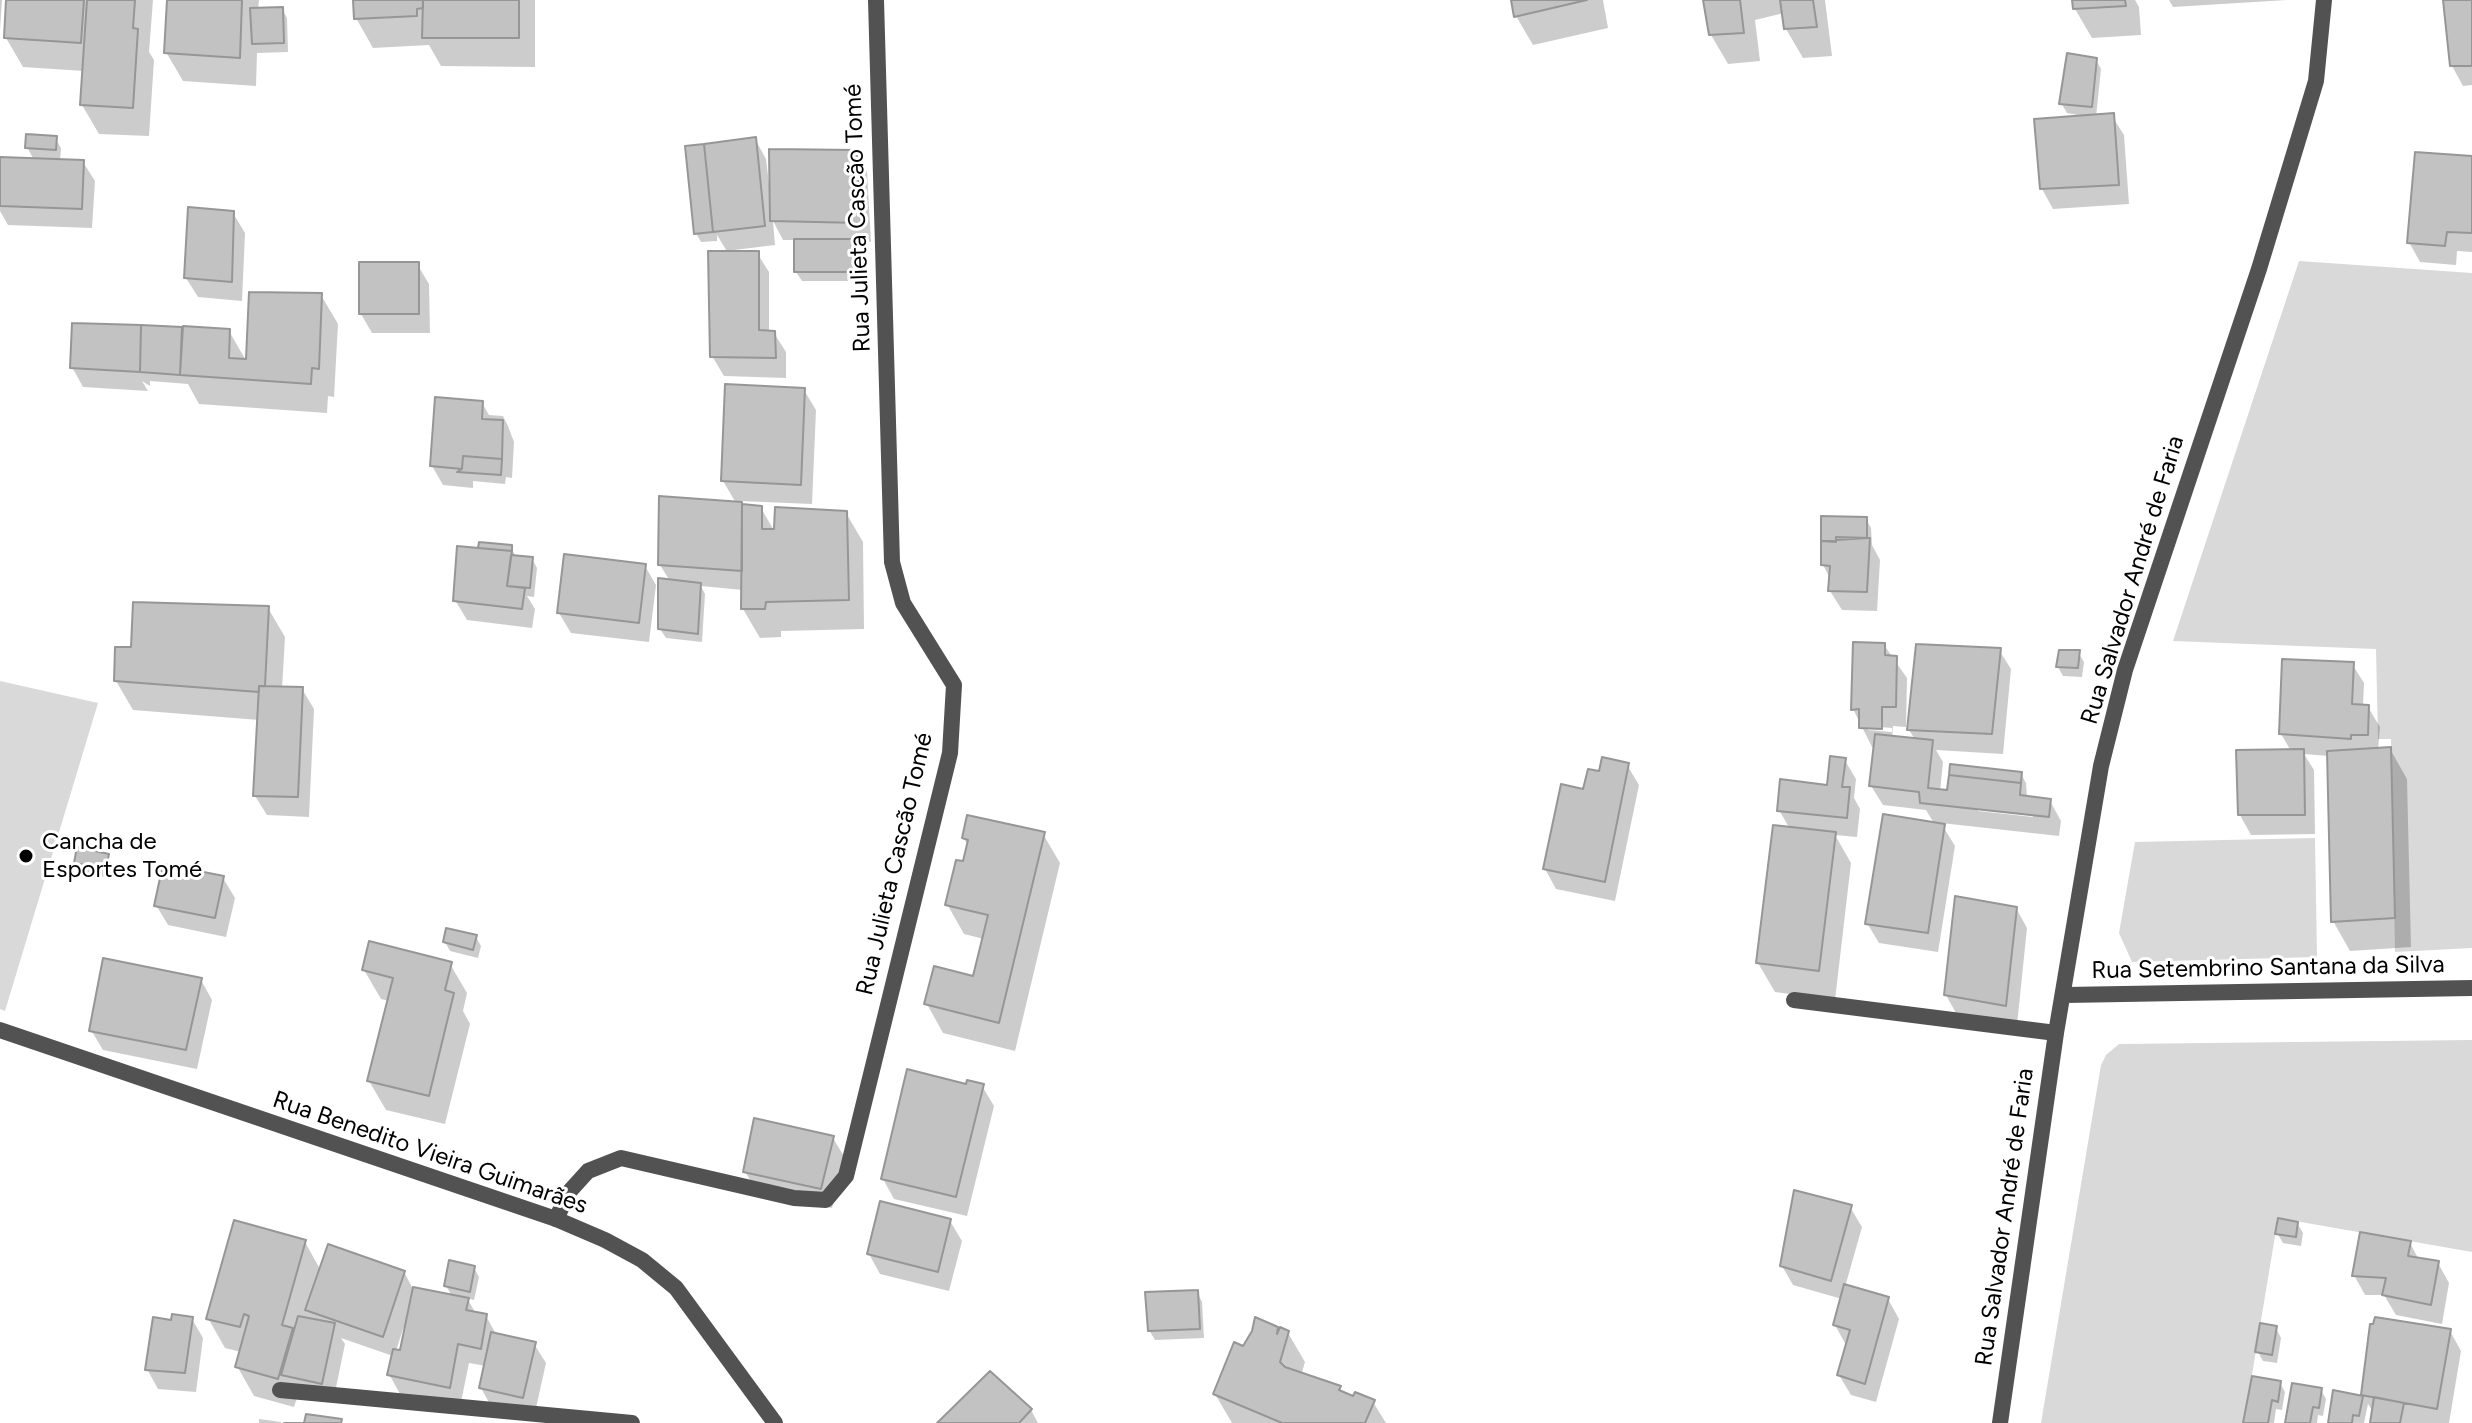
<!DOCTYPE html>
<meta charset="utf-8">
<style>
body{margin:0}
canvas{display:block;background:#fff}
</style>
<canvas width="2472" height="1423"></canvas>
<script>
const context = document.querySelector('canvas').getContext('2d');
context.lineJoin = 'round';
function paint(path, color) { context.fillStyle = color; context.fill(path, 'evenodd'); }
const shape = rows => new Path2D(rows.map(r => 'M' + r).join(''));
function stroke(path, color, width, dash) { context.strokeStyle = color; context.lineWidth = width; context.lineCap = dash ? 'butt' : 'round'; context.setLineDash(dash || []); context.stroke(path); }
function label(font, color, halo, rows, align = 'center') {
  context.font = font + ' Figtree,sans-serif'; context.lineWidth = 6; context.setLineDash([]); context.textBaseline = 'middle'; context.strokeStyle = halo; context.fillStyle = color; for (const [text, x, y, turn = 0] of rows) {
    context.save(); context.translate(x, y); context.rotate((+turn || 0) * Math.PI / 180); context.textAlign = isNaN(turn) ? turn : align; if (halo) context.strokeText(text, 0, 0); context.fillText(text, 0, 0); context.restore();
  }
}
paint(shape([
 [2299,261,2472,273,2472,948,2395,952,2391,739,2378,739,2376,649,2173,641],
 [0,681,98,703,5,1011,0,1009],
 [2315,838,2317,957,2132,962,2119,933,2135,842],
 [2472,1040,2472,1252,2278,1218,2244,1423,2041,1423,2101,1065,2106,1055,2119,1044]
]), '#d9d9d9');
paint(shape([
 [0,0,2,0,0,30],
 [8,0,153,0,149,52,154,60,149,136,99,134,82,105,84,71,23,67,6,38],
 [169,0,259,0,258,10,282,9,287,18,288,52,257,53,256,86,183,81,166,52],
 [355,0,535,0,535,67,441,66,429,45,373,48,356,18],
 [1513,0,1603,0,1608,28,1533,45,1516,16],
 [1705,0,1825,0,1832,56,1803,58,1786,29,1784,13,1755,20,1760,61,1728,64,1711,35],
 [2074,0,2135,0,2139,7,2141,35,2092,38,2075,9],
 [2169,0,2287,0,2173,7],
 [2445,0,2472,0,2472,85,2463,86,2452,66],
 [2096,60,2101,69,2096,117,2112,116,2124,135,2129,204,2053,209,2042,189,2089,117,2067,113,2061,103],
 [55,138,61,148,60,161,83,162,95,181,92,228,8,225,0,211,0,159,34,160,27,147],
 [755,139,766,159,769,184,856,152,867,172,871,242,854,242,859,251,860,281,802,281,796,272,796,240,783,240,773,221,775,245,734,250,734,253,757,253,769,272,769,333,774,333,786,352,786,378,724,376,712,356,728,253,717,235,717,241,701,242,696,233],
 [2472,158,2472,252,2457,251,2456,265,2420,262,2409,242],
 [233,213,245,233,242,301,198,297,186,278],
 [417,264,429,284,430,333,372,333,361,314],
 [321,295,338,324,334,397,328,396,327,413,199,404,188,384,150,381,150,386,142,381,148,391,83,387,72,367,74,325,229,331,248,364],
 [804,390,816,410,812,504,739,501,742,506,761,508,776,534,846,513,863,542,864,629,781,631,781,637,760,638,743,609,743,590,701,586,705,594,702,642,666,638,660,629,670,581,660,565,736,503,723,481],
 [482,403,489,415,503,416,508,426,514,442,512,478,506,477,505,484,473,481,473,488,443,485,432,466],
 [1823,518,1866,519,1871,528,1872,545,1880,560,1877,611,1842,610,1830,591,1831,580,1823,565],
 [510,547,516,556,532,559,537,568,534,597,527,596,535,609,532,628,467,620,455,600,480,550],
 [645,566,656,585,649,642,571,633,559,613],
 [268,608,285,637,282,689,302,689,314,709,309,817,267,815,255,796,259,720,133,710,116,681],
 [1884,645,1907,678,1906,727,1893,726,1892,738,1916,741,1909,730,1999,650,2011,669,2003,754,1936,750,1943,762,1940,792,1948,793,2021,774,2026,783,2027,798,2050,801,2061,821,2059,836,1941,823,1955,846,1938,952,1879,943,1867,923,1935,825,1926,810,1883,805,1871,786,1876,747,1872,747,1853,709],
 [1868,726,1892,728,1892,732,1868,730],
 [1978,807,2033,813,2033,817,1978,811],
 [2078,652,2084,662,2082,677,2063,676,2058,667],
 [2352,664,2364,683,2363,707,2368,707,2380,727,2378,750,2390,749,2407,779,2411,947,2350,951,2333,921,2329,756,2304,754,2314,770,2315,834,2251,835,2240,815,2291,751,2281,734],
 [1844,759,1856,779,1854,798,1860,809,1857,837,1835,835,1851,863,1835,1000,1775,992,1758,963,1790,829,1779,810,1829,787],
 [1627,765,1639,785,1615,901,1556,889,1545,869,1585,791,1600,773],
 [1043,834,1060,863,1015,1051,943,1033,927,1004,974,978,984,939,964,934,947,904,964,863,968,846,964,838],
 [107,856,113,865,110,878,82,872,76,863],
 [223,878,235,898,226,937,168,925,156,905],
 [2016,908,2027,928,2017,1025,1957,1015,1946,995],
 [476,937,481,946,478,958,450,951,445,942],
 [450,964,467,993,463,1011,470,1024,445,1124,386,1110,369,1081,389,1001,381,999,364,970],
 [201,980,212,1000,197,1069,103,1050,91,1030],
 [967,1086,982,1086,994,1106,967,1216,894,1199,883,1179],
 [833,1138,845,1158,832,1208,756,1191,745,1171],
 [1850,1207,1862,1227,1845,1287,1888,1299,1899,1319,1876,1402,1851,1395,1839,1375,1846,1345,1835,1325,1842,1299,1793,1285,1782,1266],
 [950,1221,962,1241,949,1291,880,1274,869,1254],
 [2297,1223,2303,1233,2301,1246,2283,1243,2277,1233],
 [305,1242,321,1271,404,1272,413,1289,452,1296,446,1286,474,1268,479,1277,474,1300,467,1298,476,1314,486,1316,497,1336,534,1344,546,1363,534,1417,492,1408,481,1388,486,1366,469,1363,460,1407,400,1394,389,1374,393,1356,341,1338,345,1344,333,1402,298,1395,294,1407,254,1396,237,1366,241,1352,225,1348,208,1318],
 [404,1326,401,1352,396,1351],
 [2410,1243,2419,1260,2438,1263,2449,1283,2442,1324,2396,1315,2384,1295,2365,1295,2354,1275],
 [1197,1292,1202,1302,1204,1338,1155,1340,1149,1330],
 [192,1319,203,1338,196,1392,158,1389,147,1369,173,1322],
 [1256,1320,1277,1328,1280,1334,1288,1333,1305,1362,1302,1372,1340,1388,1343,1394,1373,1402,1386,1423,1232,1423,1215,1394,1244,1348],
 [2371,1326,2450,1331,2461,1351,2449,1423,2372,1423,2374,1413,2368,1404,2364,1423,2330,1423,2362,1397],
 [2276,1328,2281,1338,2277,1363,2263,1361,2258,1352],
 [2280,1383,2285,1392,2282,1410,2276,1409,2274,1423,2245,1423],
 [2321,1390,2326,1399,2323,1416,2318,1415,2317,1423,2288,1423],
 [1031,1410,1038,1423,940,1423],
 [259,1419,281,1422,281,1423,259,1423]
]), '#0003');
const building = shape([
 [6,0,84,0,81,43,4,38,6,0],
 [87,0,135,0,133,28,138,29,133,108,80,105,87,0],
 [167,0,242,0,240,58,164,53,167,0],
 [353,0,423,0,423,8,417,9,417,16,354,19,353,0],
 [423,0,519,0,519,38,422,38,423,0],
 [1511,0,1587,0,1514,17,1511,0],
 [1703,0,1740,0,1744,33,1709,35,1703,0],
 [1780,0,1813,0,1817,27,1784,29,1780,0],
 [2072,0,2125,0,2126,6,2073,9,2072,0],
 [2443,0,2472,0,2472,66,2450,66,2443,0],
 [283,7,284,43,252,44,250,8,283,7],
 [2067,53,2097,58,2092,107,2059,104,2067,53],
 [2114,113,2119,185,2040,189,2034,119,2114,113],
 [26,134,57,136,56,150,25,148,26,134],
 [756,137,765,226,713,232,704,144,756,137],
 [704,144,713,232,694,234,685,146,704,144],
 [769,149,857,150,861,223,770,221,769,149],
 [2415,152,2472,156,2472,233,2447,232,2445,246,2407,243,2415,152],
 [0,157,84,160,82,209,0,206,0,157],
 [188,207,234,211,232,282,184,278,188,207],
 [794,239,855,239,856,272,794,272,794,239],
 [708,251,759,251,759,330,775,331,776,358,710,357,708,251],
 [359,262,419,262,419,314,359,314,359,262],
 [249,292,322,293,319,369,312,368,311,384,180,375,183,326,230,329,229,358,246,359,249,292],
 [72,323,141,325,140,372,70,368,72,323],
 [141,325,182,327,180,375,140,372,141,325],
 [725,384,805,388,801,485,721,481,725,384],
 [435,397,483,401,482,419,503,420,502,459,463,456,462,469,430,466,435,397],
 [463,456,502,459,501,475,457,472,462,469,463,456],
 [659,496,742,502,742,571,658,565,659,496],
 [742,504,762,506,762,529,774,529,775,507,847,511,849,600,766,602,765,609,741,609,742,504],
 [1821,516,1867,517,1867,538,1821,541,1821,516],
 [1836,537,1870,538,1867,592,1828,591,1830,566,1821,565,1821,541,1836,542,1836,537],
 [479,542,512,545,512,551,478,548,479,542],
 [457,546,512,551,507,586,525,588,522,609,453,601,457,546],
 [564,554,646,564,639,623,557,613,564,554],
 [511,555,533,557,530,588,507,586,511,555],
 [658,578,701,583,698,634,658,629,658,578],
 [133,602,269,606,265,686,259,686,259,692,114,681,115,647,131,647,133,602],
 [1853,642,1885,643,1885,655,1897,656,1896,707,1882,707,1882,729,1859,728,1859,709,1851,710,1853,642],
 [1916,644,2001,648,1992,734,1907,730,1916,644],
 [2059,650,2080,650,2078,668,2056,667,2059,650],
 [2282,659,2354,662,2352,704,2369,705,2368,735,2351,735,2351,739,2279,734,2282,659],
 [259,686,303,687,298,797,253,796,259,686],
 [1875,734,1933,740,1928,788,1947,790,1949,775,2021,783,2020,795,2051,799,2049,817,1920,803,1919,792,1869,786,1875,734],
 [2391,747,2395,918,2331,922,2327,751,2391,747],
 [2304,749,2305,815,2238,815,2236,750,2304,749],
 [1830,756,1846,758,1842,787,1850,787,1847,818,1777,811,1780,779,1827,785,1830,756],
 [1602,757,1629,763,1605,882,1543,869,1561,784,1583,789,1588,769,1599,771,1602,757],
 [1950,764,2022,772,2021,783,1949,775,1950,764],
 [1883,814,1945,824,1928,933,1865,924,1883,814],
 [967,815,1045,832,999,1023,924,1004,934,966,973,976,988,915,945,905,956,860,963,861,968,840,962,838,967,815],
 [1773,825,1836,832,1819,971,1756,963,1773,825],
 [77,847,109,854,106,869,74,863,77,847],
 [163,864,224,876,215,918,154,906,163,864],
 [1955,896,2017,907,2006,1006,1944,995,1955,896],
 [446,928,477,935,473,950,443,942,446,928],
 [369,941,452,962,445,990,454,993,429,1096,367,1081,393,978,362,970,369,941],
 [103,958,202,978,186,1050,89,1031,103,958],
 [907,1069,966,1084,967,1080,984,1084,956,1197,881,1179,907,1069],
 [754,1118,834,1136,821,1189,743,1172,754,1118],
 [1794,1190,1852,1205,1831,1281,1780,1266,1794,1190],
 [880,1201,951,1219,938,1272,867,1254,880,1201],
 [2278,1218,2298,1222,2296,1237,2275,1234,2278,1218],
 [234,1220,306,1240,282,1325,293,1328,278,1379,235,1367,249,1316,244,1314,240,1327,206,1319,234,1220],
 [2360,1232,2411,1241,2408,1256,2439,1261,2431,1305,2382,1295,2386,1278,2352,1276,2360,1232],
 [328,1244,405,1271,383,1337,305,1310,328,1244],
 [449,1260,475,1266,470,1292,444,1286,449,1260],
 [1844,1284,1889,1297,1865,1384,1837,1375,1850,1330,1833,1325,1844,1284],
 [413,1287,469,1298,466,1310,487,1314,481,1349,458,1344,450,1388,387,1375,393,1349,400,1350,413,1287],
 [1198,1290,1200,1329,1148,1331,1145,1292,1198,1290],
 [172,1314,193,1317,185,1373,145,1370,153,1317,171,1320,172,1314],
 [298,1316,335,1323,322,1384,281,1375,298,1316],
 [1255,1317,1278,1327,1277,1334,1280,1327,1289,1331,1280,1362,1285,1367,1341,1386,1339,1390,1353,1396,1355,1392,1375,1400,1365,1423,1282,1423,1213,1394,1234,1342,1243,1346,1252,1331,1255,1317],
 [2375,1317,2451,1329,2437,1409,2361,1395,2370,1324,2373,1324,2375,1317],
 [2260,1323,2277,1326,2272,1355,2255,1352,2260,1323],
 [491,1332,536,1342,523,1398,479,1388,491,1332],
 [990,1371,1032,1409,1019,1423,937,1423,990,1371],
 [2252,1376,2281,1381,2278,1402,2272,1400,2268,1423,2243,1423,2252,1376],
 [2292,1383,2322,1388,2319,1408,2313,1407,2310,1423,2285,1423,2292,1383],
 [2333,1390,2363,1396,2359,1416,2353,1415,2352,1423,2328,1423,2333,1390],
 [2374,1397,2404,1403,2400,1423,2370,1423,2374,1397],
 [306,1414,342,1419,341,1423,284,1423,304,1423,306,1414]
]);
paint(building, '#c2c2c2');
stroke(building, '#969696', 2);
stroke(shape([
 [2065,995,2472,988],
 [1794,1000,2056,1033],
 [556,1219,569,1192,588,1171,621,1158,794,1198,826,1200,846,1176,950,753,954,685,903,603,892,562,876,0],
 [280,1390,632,1423],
 [2000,1423,2056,1033,2101,766,2125,670,2259,269,2316,81,2324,0]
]), '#525252', 16);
stroke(shape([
 [0,1030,556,1219,605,1240,642,1260,676,1288,775,1423]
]), '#525252', 16);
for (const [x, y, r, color] of [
 [26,856,8,"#000"]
]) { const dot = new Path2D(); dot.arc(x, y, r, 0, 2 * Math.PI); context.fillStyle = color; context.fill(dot); stroke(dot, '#fff', 3); }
label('24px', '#000', '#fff', [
 ["Rua Julieta Cascão Tomé",858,218,-92],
 ["Rua Salvador André de Faria",2133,580,-73],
 ["Rua Julieta Cascão Tomé",895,864,-77],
 ["Rua Setembrino Santana da Silva",2268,968,-1],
 ["Rua Benedito Vieira Guimarães",430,1153,19],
 ["Rua Salvador André de Faria",2005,1217,-82]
]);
label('24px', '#000', '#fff', [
 ["Cancha de",42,842],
 ["Esportes Tomé",42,870]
], 'left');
</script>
